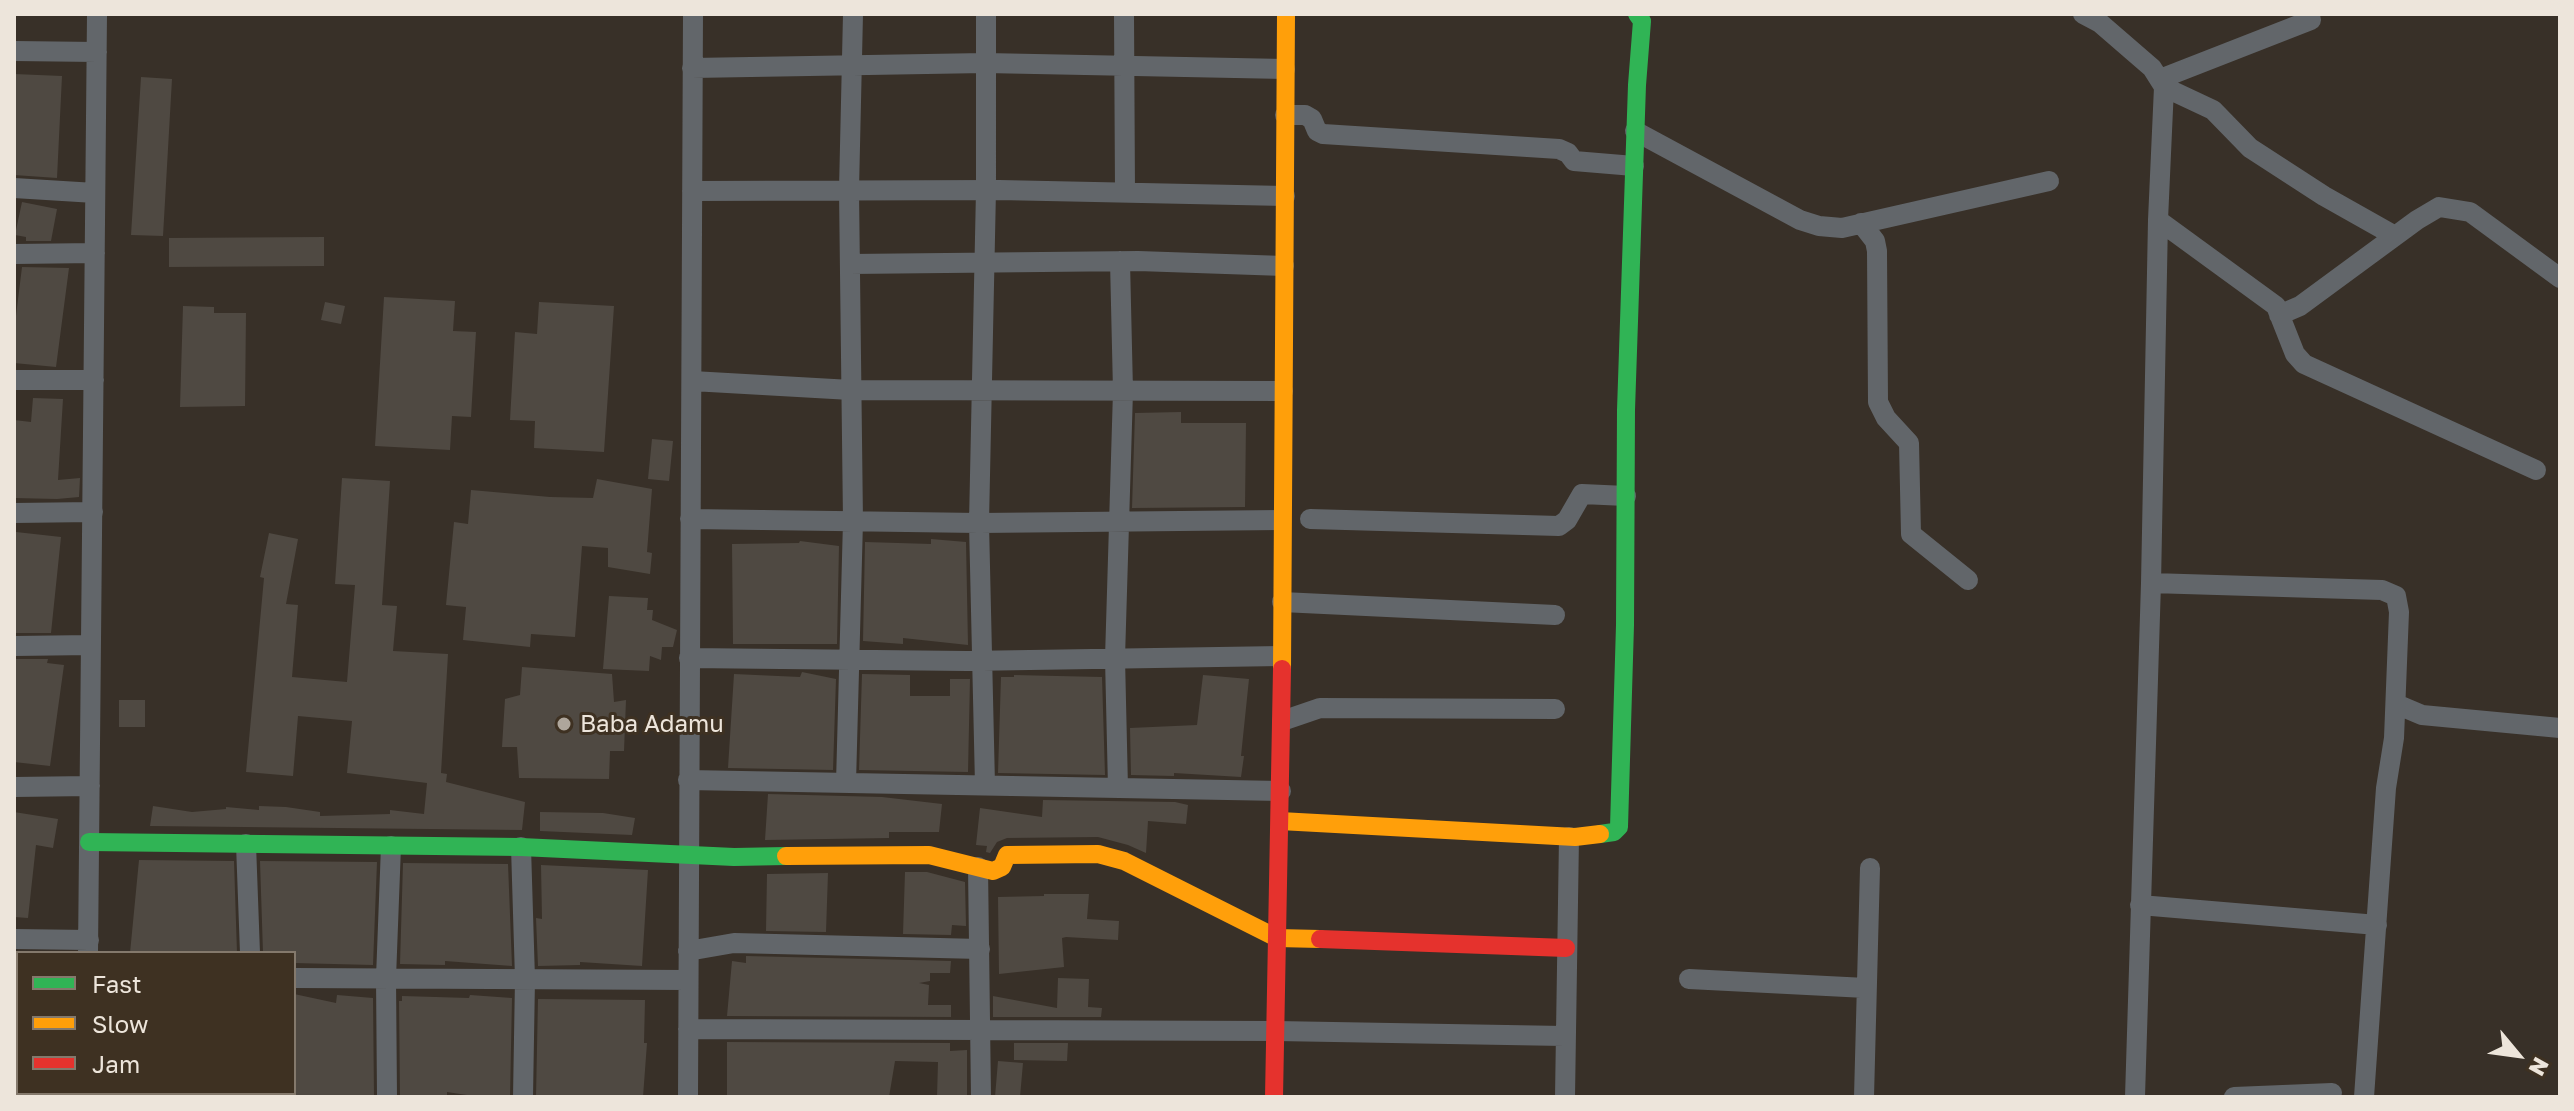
<!DOCTYPE html>
<style>
body{margin:0}
#map{position:relative;width:2574px;height:1111px;overflow:hidden;background:#383028;font-family:"Golos Text",sans-serif}
canvas{display:block}
.frame{position:absolute;inset:0;border:16px solid #ede5db;pointer-events:none}
.legend{position:absolute;left:16px;top:951px;width:280px;height:144px;box-sizing:border-box;background:#3e3122;border:2px solid #84796c;margin:0;padding:10px 14px;list-style:none;font-size:24px;color:#ede5db}
.legend li{display:flex;align-items:center;gap:16px;height:40px}
.legend b{width:40px;border:2px solid #84796c}
.north{position:absolute;left:2478px;top:1015px;width:80px;height:80px;-webkit-text-stroke:6px #3e3122;paint-order:stroke;rotate:119deg;font-size:22px;font-weight:700;line-height:32px;text-align:center;color:#ede5db}
.north::after{content:'';display:block;margin:auto;width:28px;height:36px;background:#ede5db;clip-path:polygon(50% 0,100% 100%,50% 72%,0 100%)}
</style>
<div id="map">
<canvas width="2574" height="1111"></canvas>
<div class="frame"></div>
<ul class="legend">
<li><b style="height:10px;background:#30b455"></b>Fast</li>
<li><b style="height:10px;background:#ff9f0a"></b>Slow</li>
<li><b style="height:10px;background:#e5322d"></b>Jam</li>
</ul>
<div class="north">N</div>
</div>
<script>
const context = document.querySelector('canvas').getContext('2d');
context.lineJoin = 'round';
function paint(path, color) { context.fillStyle = color; context.fill(path, 'evenodd'); }
const shape = rows => new Path2D(rows.map(r => 'M' + r).join(''));
function stroke(path, color, width, dash) { context.strokeStyle = color; context.lineWidth = width; context.lineCap = dash ? 'butt' : 'round'; context.setLineDash(dash || []); context.stroke(path); }
function label(font, color, halo, rows, align = 'center') {
  context.font = font + ' "Golos Text",sans-serif'; context.lineWidth = 6; context.setLineDash([]); context.textBaseline = 'middle'; context.strokeStyle = halo; context.fillStyle = color; for (const [text, x, y, turn = 0] of rows) {
    context.save(); context.translate(x, y); context.rotate((+turn || 0) * Math.PI / 180); context.textAlign = isNaN(turn) ? turn : align; if (halo) context.strokeText(text, 0, 0); context.fillText(text, 0, 0); context.restore();
  }
}
paint(shape([
 [14,74,62,76,57,178,14,175],
 [141,77,172,79,163,236,131,235],
 [22,202,57,209,51,241,26,241,26,237,15,235],
 [324,237,324,266,169,267,169,238],
 [22,267,69,268,56,367,14,363,14,332],
 [384,297,455,301,453,331,476,332,471,417,452,416,450,450,375,446],
 [325,302,345,306,341,324,321,320],
 [539,302,614,306,604,452,534,448,535,421,510,420,515,332,537,334],
 [183,306,214,307,214,313,246,313,245,406,180,407],
 [33,398,63,399,58,480,80,478,79,497,57,499,14,498,14,420,31,422],
 [1181,412,1181,423,1246,423,1245,507,1132,508,1135,413],
 [652,439,673,441,669,481,648,479],
 [342,478,390,481,382,605,397,606,393,651,448,654,441,773,447,774,446,782,525,802,522,830,150,826,153,806,192,812,226,809,226,807,259,810,259,806,286,807,320,812,320,816,390,814,390,810,424,814,427,783,347,773,352,721,298,716,293,776,246,772,264,578,260,577,269,533,298,539,286,604,298,605,292,677,347,682,355,585,335,584],
 [597,479,652,489,647,552,652,553,650,574,608,567,608,548,582,546,575,637,531,634,530,647,463,640,466,607,446,605,454,522,468,524,471,490,550,497,593,498],
 [16,532,61,537,51,633,14,633],
 [931,539,966,542,968,645,903,638,903,644,863,641,865,542,931,544],
 [800,541,839,546,837,644,733,644,732,544,799,543],
 [609,596,648,598,647,610,653,610,652,620,677,630,673,647,662,647,661,660,650,656,649,671,603,669],
 [14,659,48,659,47,663,64,665,50,766,14,762],
 [522,667,612,674,614,702,626,700,624,751,610,751,609,779,519,778,517,747,502,747,505,699,520,695],
 [802,672,836,679,833,770,728,768,734,674,800,677],
 [862,674,910,675,910,696,950,696,950,679,970,679,968,772,859,770],
 [1014,675,1102,677,1105,775,998,773,1001,677,1014,677],
 [1203,675,1249,679,1241,756,1244,756,1241,777,1174,773,1174,776,1131,775,1130,728,1197,725],
 [119,700,145,700,145,727,119,727],
 [768,794,882,797,942,804,939,832,889,832,889,838,765,840],
 [1043,800,1175,802,1188,805,1186,824,1148,821,1146,853,1128,845,1098,837,1007,838,997,842,990,853,986,852,987,846,976,845,980,808,1042,817],
 [14,812,58,819,53,848,36,845,28,918,14,917],
 [540,812,603,813,635,818,632,835,540,831],
 [139,860,234,861,237,953,130,953],
 [260,861,377,862,373,965,294,963,294,953,263,953],
 [403,863,508,864,512,966,445,961,445,965,400,964],
 [541,865,648,870,642,966,580,962,580,965,538,966,536,918,542,919],
 [905,872,927,872,965,882,966,926,952,925,951,935,903,934],
 [828,873,826,932,766,931,767,874],
 [1044,894,1089,894,1087,919,1119,921,1118,940,1066,937,1062,938,1064,967,999,974,998,897,1044,896],
 [746,956,951,961,950,973,930,973,930,981,919,983,929,985,928,1005,951,1005,951,1017,727,1016,732,961,746,963],
 [1058,978,1089,979,1088,1007,1102,1008,1101,1017,993,1017,993,996,1057,1008],
 [294,994,336,1003,337,995,373,998,374,1097,318,1095,318,1097,294,1097],
 [470,995,512,998,510,1097,480,1097,447,1092,447,1097,400,1097,399,1001,402,1001,402,996,469,998],
 [538,999,645,1000,644,1043,647,1043,643,1097,536,1097],
 [727,1042,950,1043,950,1051,967,1050,967,1097,937,1097,938,1062,895,1061,889,1097,727,1097],
 [1014,1043,1068,1043,1067,1061,1014,1060],
 [998,1061,1023,1063,1020,1097,995,1097]
]), '#4f4942');
stroke(shape([
 [1124,14,1125,192],
 [2083,14,2100,23,2152,68,2164,87,2158,220,2151,583,2135,1097],
 [14,51,97,52],
 [692,68,985,63,1285,69],
 [2160,79,2311,20],
 [2164,87,2213,110,2250,148,2324,196,2395,236],
 [1285,115,1305,115,1312,119,1317,131,1323,134,1559,149,1568,153,1574,161,1634,166],
 [1635,131,1800,220,1819,226,1842,228,2049,181],
 [14,188,95,193],
 [692,191,999,190,1285,196],
 [2158,220,2276,306,2295,354,2304,364,2536,470],
 [1861,223,1875,241,1877,251,1878,402,1886,418,1909,443,1911,534,1968,580],
 [14,254,95,253],
 [850,264,1138,261,1284,266],
 [2279,315,2300,306,2417,220,2439,207,2470,212,2560,278],
 [14,380,94,380],
 [692,381,851,390,1283,391],
 [14,513,93,512],
 [690,519,979,523,1281,520],
 [1310,519,1559,526,1567,520,1582,494,1626,496],
 [2151,583,2382,590,2396,596,2399,612,2394,738,2386,788,2364,1097],
 [1282,602,1555,615],
 [14,646,91,645],
 [689,658,967,661,1281,656],
 [2396,704,2422,715,2560,728],
 [1282,721,1320,708,1555,709],
 [688,780,1281,791],
 [846,783,853,521,849,190,853,14],
 [985,785,979,523,986,190,986,14],
 [14,787,90,786],
 [1118,788,1115,658,1123,391,1120,261],
 [246,844,250,953],
 [521,847,525,979,523,1097],
 [978,867,981,1097],
 [2140,905,2377,925],
 [14,939,89,940],
 [688,951,734,943,980,949],
 [88,953,97,14],
 [294,978,688,980],
 [1689,979,1866,988],
 [14,1025,18,1025],
 [688,1029,1276,1031,1564,1036],
 [87,1097,87,1093],
 [249,1097,249,1093],
 [387,1097,386,978,391,846],
 [688,1097,693,14],
 [1565,1097,1569,837],
 [1864,1097,1870,868],
 [2234,1097,2332,1093]
]), '#62666a', 20);
stroke(shape([
 [1600,834,1614,832,1619,827,1625,625,1626,410,1637,85,1642,21,1637,14],
 [89,842,521,847,734,857,786,856]
]), '#30b455', 18);
stroke(shape([
 [1282,669,1286,14],
 [1280,821,1575,837,1600,834],
 [786,856,929,855,993,871,1002,867,1007,855,1098,854,1124,861,1277,938,1320,939]
]), '#ff9f0a', 18);
stroke(shape([
 [1320,939,1566,948],
 [1274,1097,1282,669]
]), '#e5322d', 18);
for (const [x, y, r, color] of [
 [564,724,8,"#aea69c"]
]) { const dot = new Path2D(); dot.arc(x, y, r, 0, 2 * Math.PI); context.fillStyle = color; context.fill(dot); stroke(dot, '#3e3122', 3); }
label('24px', '#ede5db', '#3e3122', [
 ["Baba Adamu",580,724]
], 'left');
</script>
